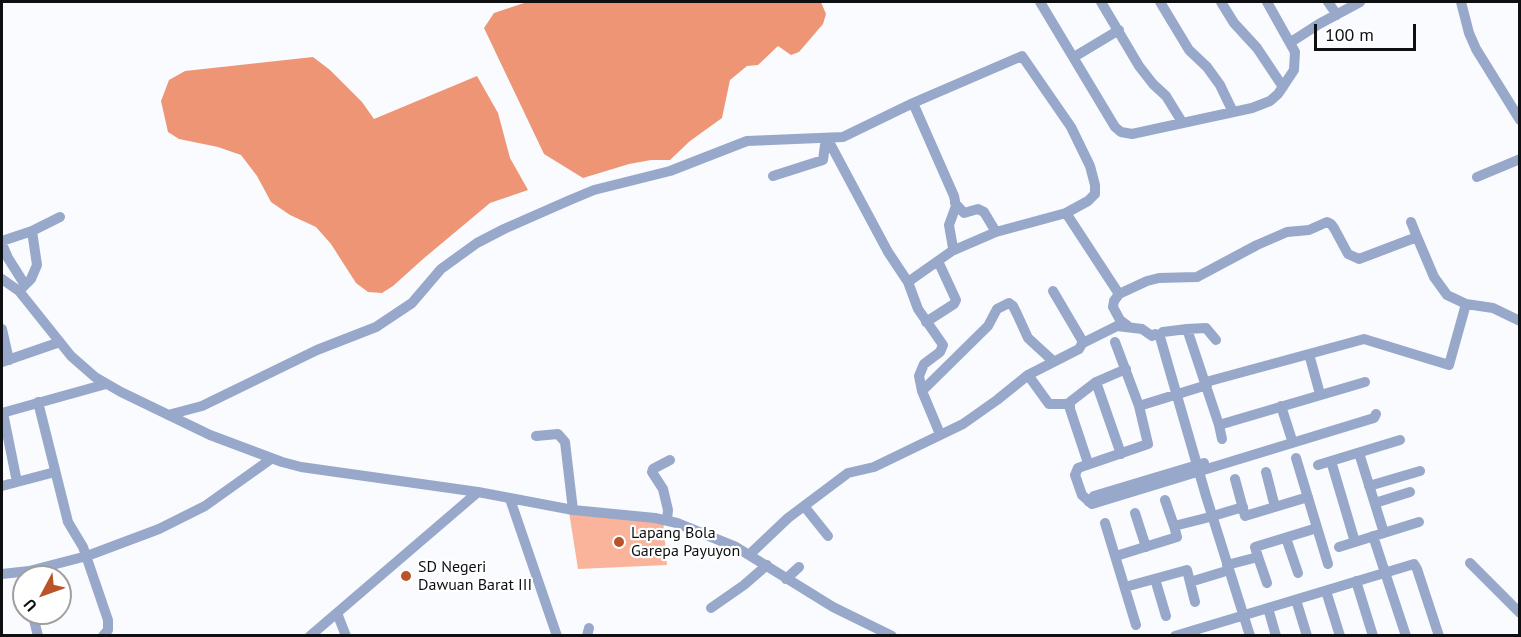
<!DOCTYPE html>
<style>
body{margin:0}
#map{position:relative;width:1521px;height:637px;overflow:hidden;background:#f9fbfe;font-family:"PT Sans",sans-serif}
canvas{display:block}
.frame{position:absolute;inset:0;border:3px solid #0e0f10;pointer-events:none}
.north{position:absolute;left:12px;top:565px;width:60px;height:60px;box-sizing:border-box;background:#fff;border:2px solid #9f9f9f;border-radius:50%;rotate:229deg;font-size:16px;font-weight:700;line-height:24px;text-align:center;color:#0e0f10}
.north::after{content:'';display:block;margin:auto;width:21px;height:27px;background:#ba532a;clip-path:polygon(50% 0,100% 100%,50% 72%,0 100%)}
.scale{position:absolute;left:1314px;top:24px;width:102px;height:27px;box-sizing:border-box;border:3px solid #0e0f10;border-top:0;padding-left:8px;font-size:18px;line-height:21px;white-space:nowrap;color:#0e0f10;-webkit-text-stroke:4px #fff;paint-order:stroke}
</style>
<div id="map">
<canvas width="1521" height="637"></canvas>
<div class="frame"></div>
<div class="north">U</div>
<div class="scale">100 m</div>
</div>
<script>
const context = document.querySelector('canvas').getContext('2d');
context.lineJoin = 'round';
function paint(path, color) { context.fillStyle = color; context.fill(path, 'evenodd'); }
const shape = rows => new Path2D(rows.map(r => 'M' + r).join(''));
function stroke(path, color, width, dash) { context.strokeStyle = color; context.lineWidth = width; context.lineCap = dash ? 'butt' : 'round'; context.setLineDash(dash || []); context.stroke(path); }
function label(font, color, halo, rows, align = 'center') {
  context.font = font + ' "PT Sans",sans-serif'; context.lineWidth = 4.5; context.setLineDash([]); context.textBaseline = 'middle'; context.strokeStyle = halo; context.fillStyle = color; for (const [text, x, y, turn = 0] of rows) {
    context.save(); context.translate(x, y); context.rotate((+turn || 0) * Math.PI / 180); context.textAlign = isNaN(turn) ? turn : align; if (halo) context.strokeText(text, 0, 0); context.fillText(text, 0, 0); context.restore();
  }
}
paint(shape([
 [569,512,663,519,667,565,578,569]
]), '#fab49b');
paint(shape([
 [527,2,821,2,826,14,823,24,799,52,791,55,778,46,758,65,747,66,730,80,722,118,690,141,670,160,651,160,629,164,583,178,544,154,484,28,494,13],
 [313,57,330,70,362,102,374,119,477,76,498,113,510,158,528,190,490,203,423,259,393,286,382,293,368,292,356,283,331,244,316,227,290,215,271,202,257,176,241,155,218,147,179,139,168,132,161,101,169,80,185,71]
]), '#ed9575');
stroke(shape([
 [1040,2,1115,127,1121,132,1132,134,1252,108,1270,101,1278,94,1294,70,1295,52,1267,2],
 [1101,2,1139,66,1153,84,1166,96,1182,122],
 [1160,2,1189,50,1207,67,1220,85,1233,112],
 [1221,2,1234,23,1257,48,1283,87],
 [1328,2,1337,15],
 [1461,2,1469,33,1476,49,1520,120],
 [1291,42,1319,24,1360,2],
 [1074,57,1119,30],
 [827,138,888,252,908,282,918,309,943,345,940,352,924,364,919,376,922,391,940,434],
 [773,176,823,160,825,145,828,140],
 [1477,177,1520,159],
 [1066,213,1119,294],
 [1411,222,1417,237],
 [2,241,32,231,60,217],
 [2,244,8,258,25,285],
 [952,251,996,232],
 [2,279,19,291,71,356,95,377,121,392,210,435,282,462,301,467,478,492,573,510,655,518,677,523,736,547,833,607,892,636],
 [908,282,952,251,953,248,949,225,956,206,954,196,913,103],
 [19,291,31,279,37,265,32,231],
 [926,322,954,304,956,300,938,261],
 [1128,326,1120,320,1113,307,1114,301,1119,294,1147,281,1159,278,1197,277,1257,245,1287,232,1309,230,1327,222,1331,224,1334,228,1348,254,1359,259,1417,237,1434,277,1447,295,1466,304,1493,308,1520,321],
 [2,329,9,360],
 [1155,334,1160,337,1206,496,1250,636],
 [1158,336,1163,332,1187,329],
 [1216,340,1206,328,1187,329,1219,425,1365,382],
 [1115,342,1139,406,1148,444,1078,468,1075,475,1082,495,1092,504,1374,418,1376,414],
 [1083,343,1117,326,1142,329,1152,336],
 [1309,354,1364,339,1449,365,1466,304],
 [2,362,60,342],
 [1028,375,1049,404,1070,404],
 [1096,382,1121,454],
 [1206,382,1309,354,1320,394],
 [922,391,988,326,997,309,1009,303,1013,306,1017,314,1028,338,1053,361],
 [38,402,68,522,83,547,108,620,108,630,103,636],
 [1139,406,1207,385],
 [1281,406,1291,437],
 [2,413,106,384],
 [3,413,17,482,55,472],
 [168,415,202,406,317,350,376,327,412,303,441,269,477,243,504,229,570,200,594,190,670,171,747,141,843,137,913,103,1022,56,1071,127,1090,166,1095,185,1095,194,1088,201,1066,213,996,232,984,212,978,209,964,213,955,203],
 [1219,425,1222,439],
 [536,436,558,434,565,442,573,510],
 [1359,453,1384,533],
 [1296,458,1328,564],
 [1331,461,1355,542],
 [1088,463,1070,409,1070,402,1096,382,1126,369],
 [1318,465,1400,440],
 [1266,472,1275,507],
 [1235,479,1245,516,1308,497],
 [2,486,17,482],
 [1369,486,1420,471],
 [510,499,557,636],
 [1165,500,1174,526],
 [1089,502,1094,496,1204,463],
 [1375,503,1410,492],
 [804,506,828,536],
 [1135,513,1146,547],
 [1213,516,1243,507],
 [667,520,668,510,663,489,652,472,653,469,670,460],
 [1105,523,1136,625],
 [1373,536,1406,636],
 [1286,538,1298,573],
 [1339,547,1419,522],
 [749,555,788,518,848,473,874,467,963,424,997,400,1028,375,1079,349,1083,342,1053,291],
 [1116,556,1177,537,1174,526,1206,518],
 [1258,557,1267,583],
 [1470,563,1520,613],
 [1227,565,1258,557,1255,547,1317,528],
 [2,574,29,571,87,556,159,529,205,506,271,459],
 [786,579,799,567],
 [1155,579,1166,616],
 [1356,581,1373,636],
 [1190,582,1223,572],
 [1125,587,1187,570,1195,602],
 [1326,591,1340,636],
 [1296,600,1307,636],
 [711,608,744,585,767,565],
 [1268,608,1276,636],
 [337,613,346,636],
 [33,616,38,636],
 [310,636,478,492],
 [587,636,589,628],
 [1175,636,1414,564,1417,569,1439,636]
]), '#98a8ca', 10);
for (const [x, y, r, color] of [
 [619,542,6,"#ba532a"],
 [406,576,6,"#ba532a"]
]) { const dot = new Path2D(); dot.arc(x, y, r, 0, 2 * Math.PI); context.fillStyle = color; context.fill(dot); stroke(dot, '#fff', 2); }
label('16px', '#0e0f10', '#fff', [
 ["Lapang Bola",631,533],
 ["Garepa Payuyon",631,551],
 ["SD Negeri",418,567],
 ["Dawuan Barat III",418,585]
], 'left');
</script>
